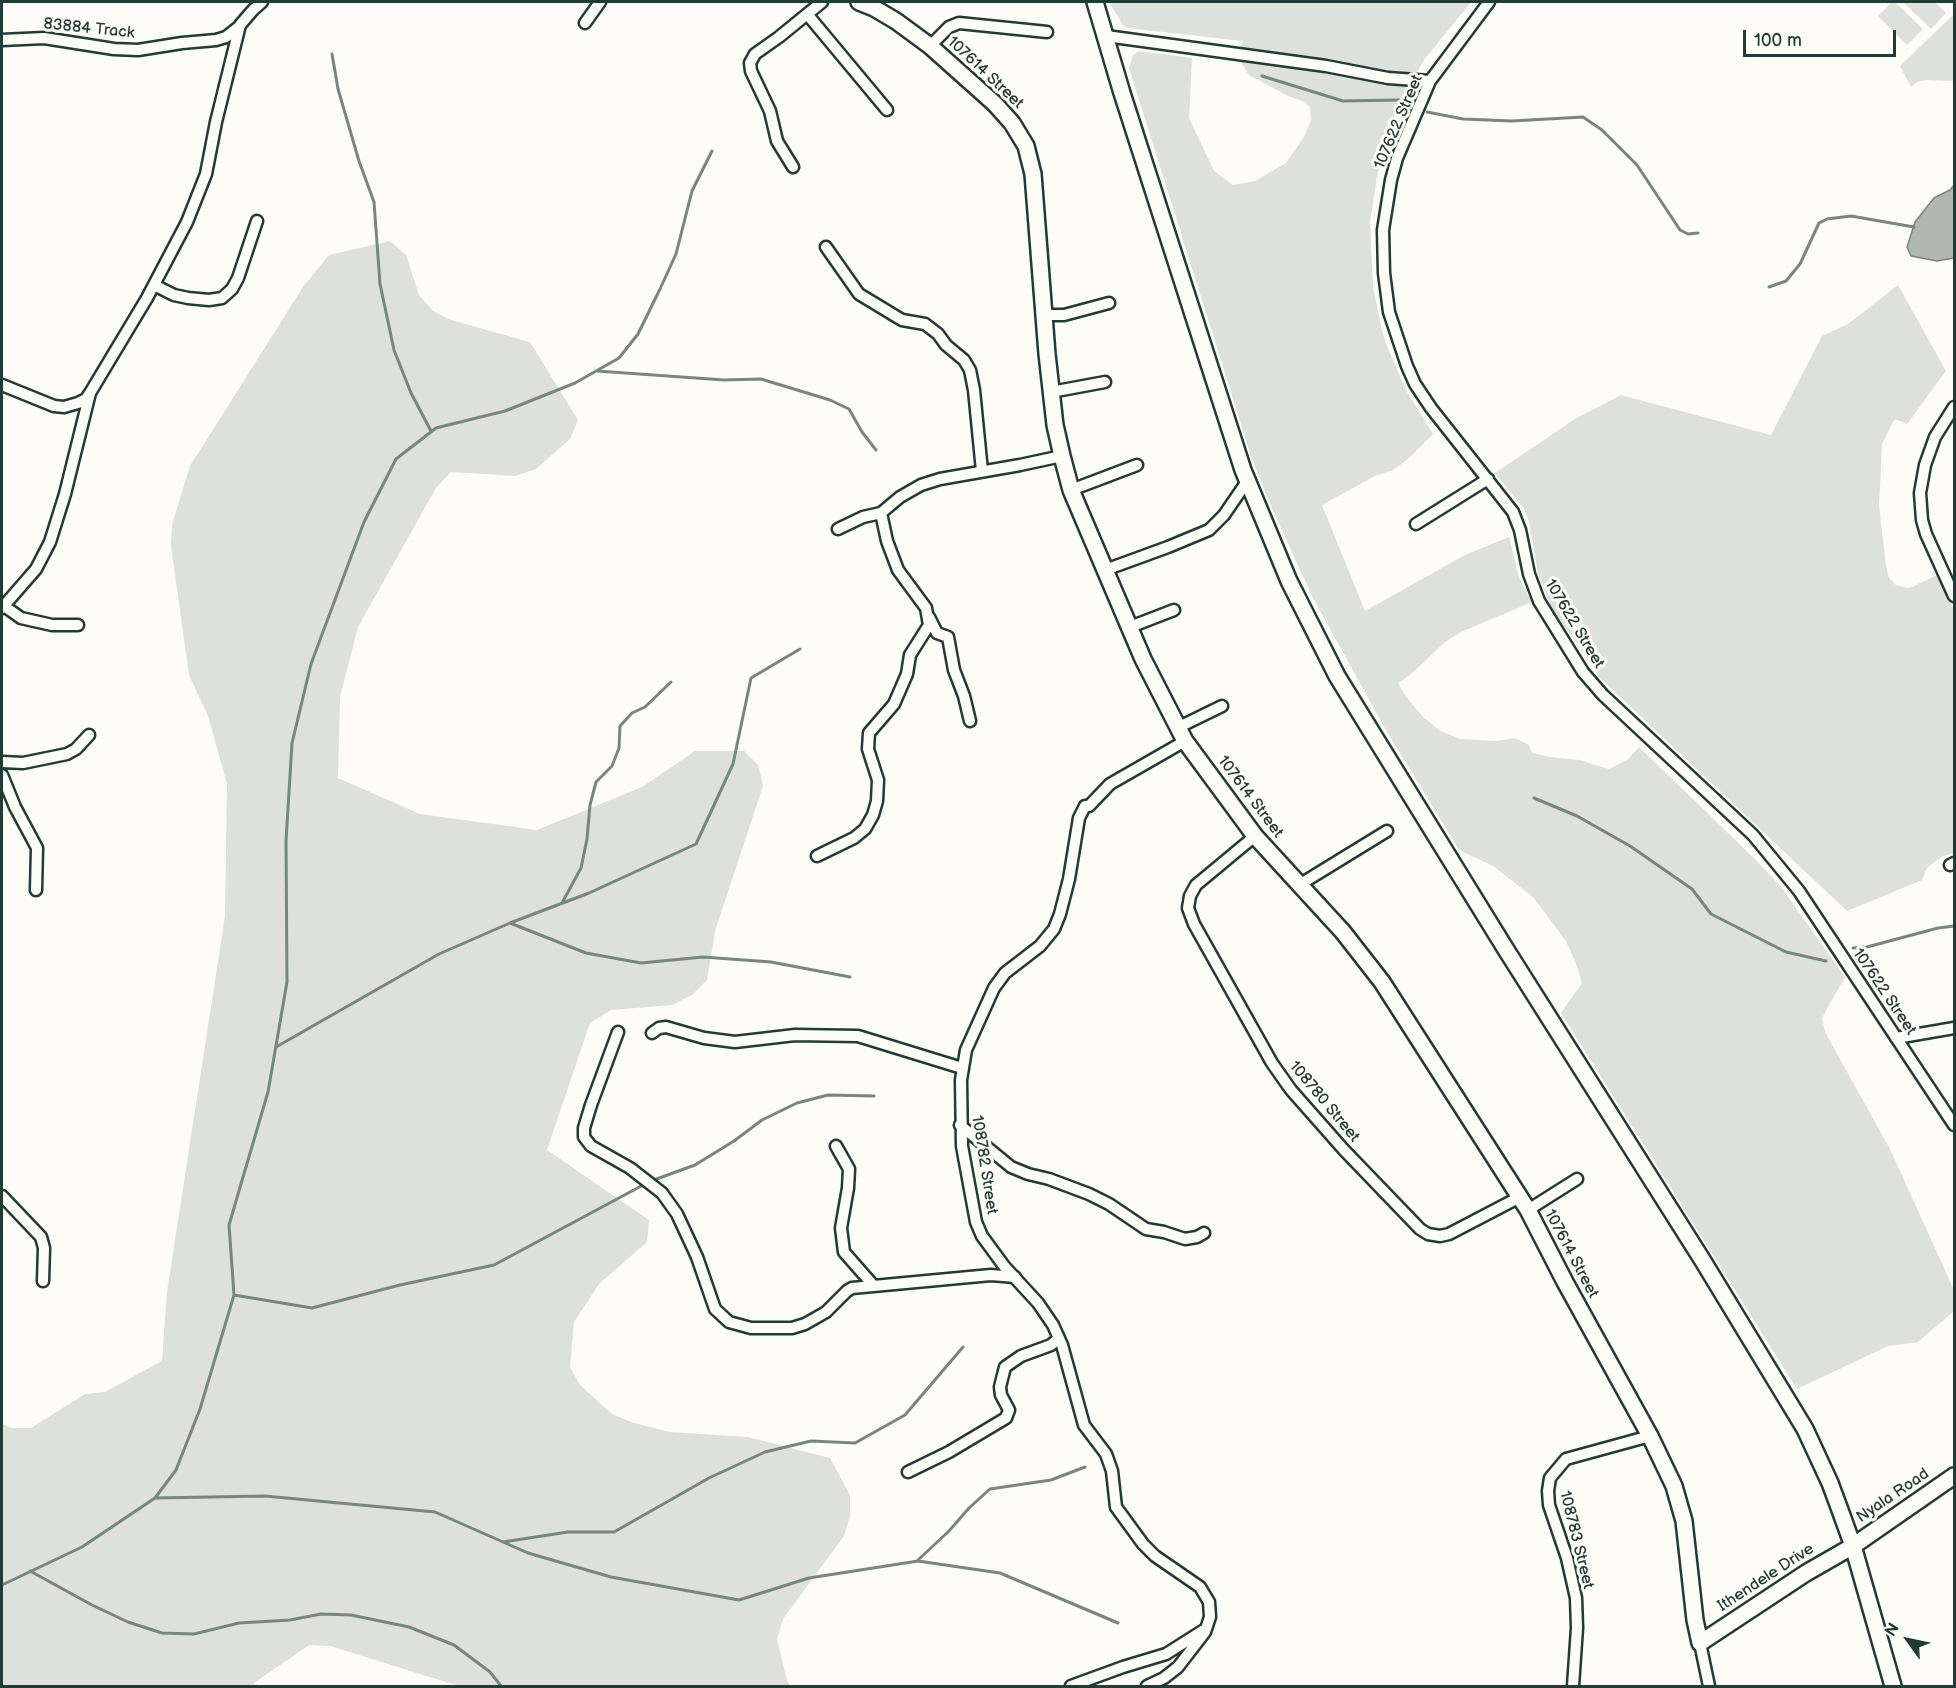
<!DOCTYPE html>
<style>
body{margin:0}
#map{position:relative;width:1956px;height:1688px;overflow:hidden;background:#fdfcf7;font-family:"Balsamiq Sans",sans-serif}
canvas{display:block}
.frame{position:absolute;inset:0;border:3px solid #1f3d34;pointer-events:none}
.north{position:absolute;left:1878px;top:1610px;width:60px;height:60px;-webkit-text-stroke:4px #fdfcf7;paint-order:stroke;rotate:303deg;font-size:16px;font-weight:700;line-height:24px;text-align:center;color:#1f3d34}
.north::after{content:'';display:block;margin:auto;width:21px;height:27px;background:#1f3d34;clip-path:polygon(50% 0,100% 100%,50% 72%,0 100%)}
.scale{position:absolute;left:1743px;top:30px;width:153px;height:27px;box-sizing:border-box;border:3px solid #1f3d34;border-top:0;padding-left:8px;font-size:18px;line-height:21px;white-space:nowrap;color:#1f3d34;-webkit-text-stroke:4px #fdfcf7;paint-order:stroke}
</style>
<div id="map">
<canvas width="1956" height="1688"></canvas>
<div class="frame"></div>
<div class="north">N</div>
<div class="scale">100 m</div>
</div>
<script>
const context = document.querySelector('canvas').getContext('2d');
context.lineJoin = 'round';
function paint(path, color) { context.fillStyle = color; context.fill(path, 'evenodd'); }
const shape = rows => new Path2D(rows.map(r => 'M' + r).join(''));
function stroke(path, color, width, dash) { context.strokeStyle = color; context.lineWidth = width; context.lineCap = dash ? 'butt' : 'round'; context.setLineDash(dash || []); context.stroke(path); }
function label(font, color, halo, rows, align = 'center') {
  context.font = font + ' "Balsamiq Sans",sans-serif'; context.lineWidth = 6; context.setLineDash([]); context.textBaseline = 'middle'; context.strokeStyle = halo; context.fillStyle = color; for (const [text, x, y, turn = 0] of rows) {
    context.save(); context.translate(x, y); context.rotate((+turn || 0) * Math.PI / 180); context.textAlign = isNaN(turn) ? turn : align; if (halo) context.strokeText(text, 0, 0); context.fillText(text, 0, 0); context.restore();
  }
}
paint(shape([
 [1109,2,1471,2,1424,60,1402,98,1386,138,1380,158,1370,222,1373,287,1382,331,1389,351,1407,392,1433,434,1408,459,1393,470,1375,476,1322,505,1365,611,1465,555,1509,537,1519,578,1532,602,1461,632,1445,642,1410,675,1398,683,1407,698,1423,717,1439,730,1460,739,1496,741,1515,738,1529,745,1532,753,1550,757,1579,760,1609,769,1627,760,1639,747,1758,862,1781,887,1845,977,1822,1018,1825,1032,1890,1149,1954,1290,1954,1311,1918,1342,1888,1346,1797,1389,1561,1013,1582,983,1575,961,1566,941,1533,897,1493,866,1459,850,1387,732,1313,598,1270,504,1251,456,1129,68,1133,55,1139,51,1192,58,1189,118,1214,171,1233,185,1255,181,1286,163,1304,137,1311,120,1310,108,1305,102,1288,96,1249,75,1240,61,1239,49,1243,41,1128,28,1123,25],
 [1892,2,1895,2,1923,29,1907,45,1878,16],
 [1903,2,1935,2,1946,13,1931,29],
 [1954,14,1954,81,1927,80,1917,82,1911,87,1900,66],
 [390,241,406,255,419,295,433,311,451,320,530,342,578,420,570,439,536,469,515,476,451,472,436,488,358,627,340,697,338,778,420,814,537,830,642,787,695,751,744,751,758,765,763,786,715,931,707,980,692,995,672,1005,611,1010,590,1023,547,1150,649,1220,647,1242,599,1284,574,1322,570,1367,580,1385,612,1414,631,1422,670,1432,748,1437,830,1458,850,1495,850,1516,844,1536,783,1619,777,1639,787,1681,791,1686,459,1686,330,1646,309,1645,254,1683,254,1686,2,1686,2,1424,11,1428,31,1428,85,1394,105,1392,162,1361,167,1292,225,916,227,784,208,716,189,675,171,546,172,524,190,466,303,287,329,255],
 [1898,285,1946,371,1907,424,1895,419,1893,422,1882,444,1879,505,1886,566,1889,578,1896,585,1907,588,1912,587,1939,574,1954,611,1954,853,1941,857,1927,868,1922,880,1847,911,1598,676,1576,642,1552,610,1538,573,1529,522,1524,509,1495,473,1575,419,1621,395,1771,435,1822,336,1848,324]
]), '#dde0db');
const water = shape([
 [1954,185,1954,258,1937,261,1911,256,1907,247,1915,222,1934,198,1950,190,1954,185]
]);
paint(water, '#aeb8b1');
stroke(water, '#75877f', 1.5);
stroke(shape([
 [332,54,338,89,359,161,374,202,380,284,394,350,411,393,431,431],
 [1262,76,1343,101,1399,100],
 [1427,112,1463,119,1512,121,1583,117,1602,130,1637,165,1680,230,1688,234,1698,233],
 [1769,287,1786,281,1800,264,1819,223,1827,219,1851,216,1914,227],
 [597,371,724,380,761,379,830,400,849,409,862,432,876,450],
 [1534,798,1577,816,1630,846,1692,889,1711,914,1786,952,1826,961],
 [562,903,581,868,587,839,590,805,596,782,612,766,619,748,620,726,632,713,645,707,671,682],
 [510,923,586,953,641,963,703,957,771,962,850,977],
 [1853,948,1867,947,1938,928,1954,926],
 [276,1047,439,954,510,923,589,893,696,844,733,764,751,678,800,649],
 [651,1181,695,1165,734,1141,762,1120,797,1103,828,1095,874,1096],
 [234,1295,312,1308,400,1285,494,1265,645,1184],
 [155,1498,265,1496,435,1512,528,1553,611,1577,739,1600,809,1578,918,1561,1000,1573,1118,1623],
 [503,1542,568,1532,614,1532,709,1478,765,1452,811,1441,855,1443,905,1415,963,1347],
 [918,1560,949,1531,969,1508,990,1489,1051,1480,1085,1467],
 [30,1571,92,1605,128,1622,162,1633,194,1634,239,1623,290,1620,321,1614,351,1615,409,1627,454,1645,490,1672,501,1686],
 [2,1585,82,1547,155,1498,176,1470,200,1409,234,1295,229,1225,268,1092,287,982,286,841,292,743,311,664,364,522,396,459,436,428,505,411,575,383,619,358,638,334,660,289,676,254,692,191,712,151]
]), '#75877f', 3);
const street = shape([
 [1489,2,1430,81,1397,158,1391,180,1383,230,1384,273,1389,312,1407,366,1415,384,1431,408,1513,512,1520,530,1529,574,1539,601,1583,672,1603,695,1753,835,1799,891,1954,1125],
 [807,14,887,110],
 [585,23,600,2],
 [1106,36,1326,66,1388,78,1430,81],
 [2,40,44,38,114,49,138,50,182,43,216,40,226,37,240,26],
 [930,46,949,27,959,23,1047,32],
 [793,167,777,141,770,111,751,71,750,63,755,54,779,37,822,2],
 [826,247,859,294,902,320,925,324,938,334,946,345,964,360,970,370,974,390,982,471],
 [154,285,174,295,188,298,209,300,222,298,232,289,238,278,257,221],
 [1044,315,1064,315,1109,303],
 [2,385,54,406,64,407,78,403,86,399,90,393],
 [1051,392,1105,382],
 [1954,407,1935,437,1925,465,1920,493,1922,520,1926,534,1954,596],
 [1071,490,1137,465],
 [1416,524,1488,479],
 [838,529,863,517,881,513,900,497,921,485,940,479,1020,465,1062,456],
 [1105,570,1168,547,1209,530,1224,515,1248,480],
 [4,606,21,618,52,625,78,625],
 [2,608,36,569,50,542,65,494,90,393,147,298,187,222,206,174,216,122,240,25,253,10,262,2],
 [929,617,937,633,948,637,954,670,964,696,970,721],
 [1130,627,1174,610],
 [1177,728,1222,706],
 [2,762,23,763,67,754,76,749,89,735],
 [2,775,15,807,37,848,36,890],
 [1255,836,1196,885,1190,896,1188,908,1194,924,1272,1063,1291,1090,1344,1150,1420,1229,1428,1234,1440,1236,1449,1234,1518,1198],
 [817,856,854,838,865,829,873,815,877,801,878,780,868,749,869,733,894,704,907,674,910,655,929,625,926,608,898,570,887,541,881,513],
 [1950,865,1954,863],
 [1299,885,1387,831],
 [618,1032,591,1105,584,1128,584,1137,591,1146,630,1168,662,1193,677,1214,697,1257,715,1309,729,1322,751,1328,792,1328,805,1324,826,1312,847,1291,852,1288,991,1275,1015,1277],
 [652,1033,659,1028,666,1027,704,1038,735,1042,795,1035,858,1036,962,1068],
 [1896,1038,1954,1028],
 [960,1125,1011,1167,1028,1174,1049,1179,1089,1194,1109,1204,1146,1229,1164,1232,1185,1239,1197,1237,1204,1233],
 [836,1146,849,1169,848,1188,841,1228,844,1252,873,1285],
 [2,1196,41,1237,44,1248,43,1281],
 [1528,1210,1577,1179],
 [908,1472,949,1452,1006,1418,1009,1410,1001,1395,1000,1387,1005,1367,1021,1356,1051,1345,1059,1338],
 [1700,1643,1709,1686],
 [1071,1686,1123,1667,1166,1654,1204,1630],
 [1147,1686,1164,1678,1178,1667,1205,1632,1210,1617,1209,1602,1200,1587,1155,1556,1143,1544,1116,1507,1112,1471,1106,1454,1084,1425,1062,1345,1053,1325,1038,1303,1004,1266,982,1236,976,1222,962,1146,961,1080,966,1050,994,988,1005,973,1040,946,1054,929,1060,914,1069,879,1079,818,1085,806,1089,806,1110,784,1185,741],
 [1573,1686,1577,1628,1576,1598,1567,1558,1549,1505,1548,1491,1550,1478,1566,1459,1650,1436]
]);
const secondary = shape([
 [859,2,874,8,896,21,930,46,995,104,1012,123,1026,146,1033,174,1047,354,1055,425,1062,456,1071,490,1143,659,1185,741,1255,836,1343,932,1382,982,1528,1210,1565,1282,1650,1436,1674,1486,1684,1521,1695,1620,1700,1643,1806,1573,1853,1546,1954,1476],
 [1095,2,1122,93,1243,470,1289,581,1337,676,1505,948,1703,1261,1805,1429,1830,1483,1840,1510,1853,1546,1893,1686]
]);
stroke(street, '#1f3d34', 15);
stroke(secondary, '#1f3d34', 20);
stroke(street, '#fdfcf7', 10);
stroke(secondary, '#fdfcf7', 15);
label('16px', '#1f3d34', '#fdfcf7', [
 ["83884 Track",89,29,6],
 ["107614 Street",985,73,43],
 ["107622 Street",1399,122,-67],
 ["107622 Street",1574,624,59],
 ["107614 Street",1250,797,53],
 ["107622 Street",1884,992,56],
 ["108780 Street",1324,1102,50],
 ["108782 Street",984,1165,81],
 ["107614 Street",1571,1254,62],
 ["Nyala Road",1893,1496,-34],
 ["108783 Street",1576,1540,76],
 ["Ithendele Drive",1766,1578,-33]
]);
</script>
